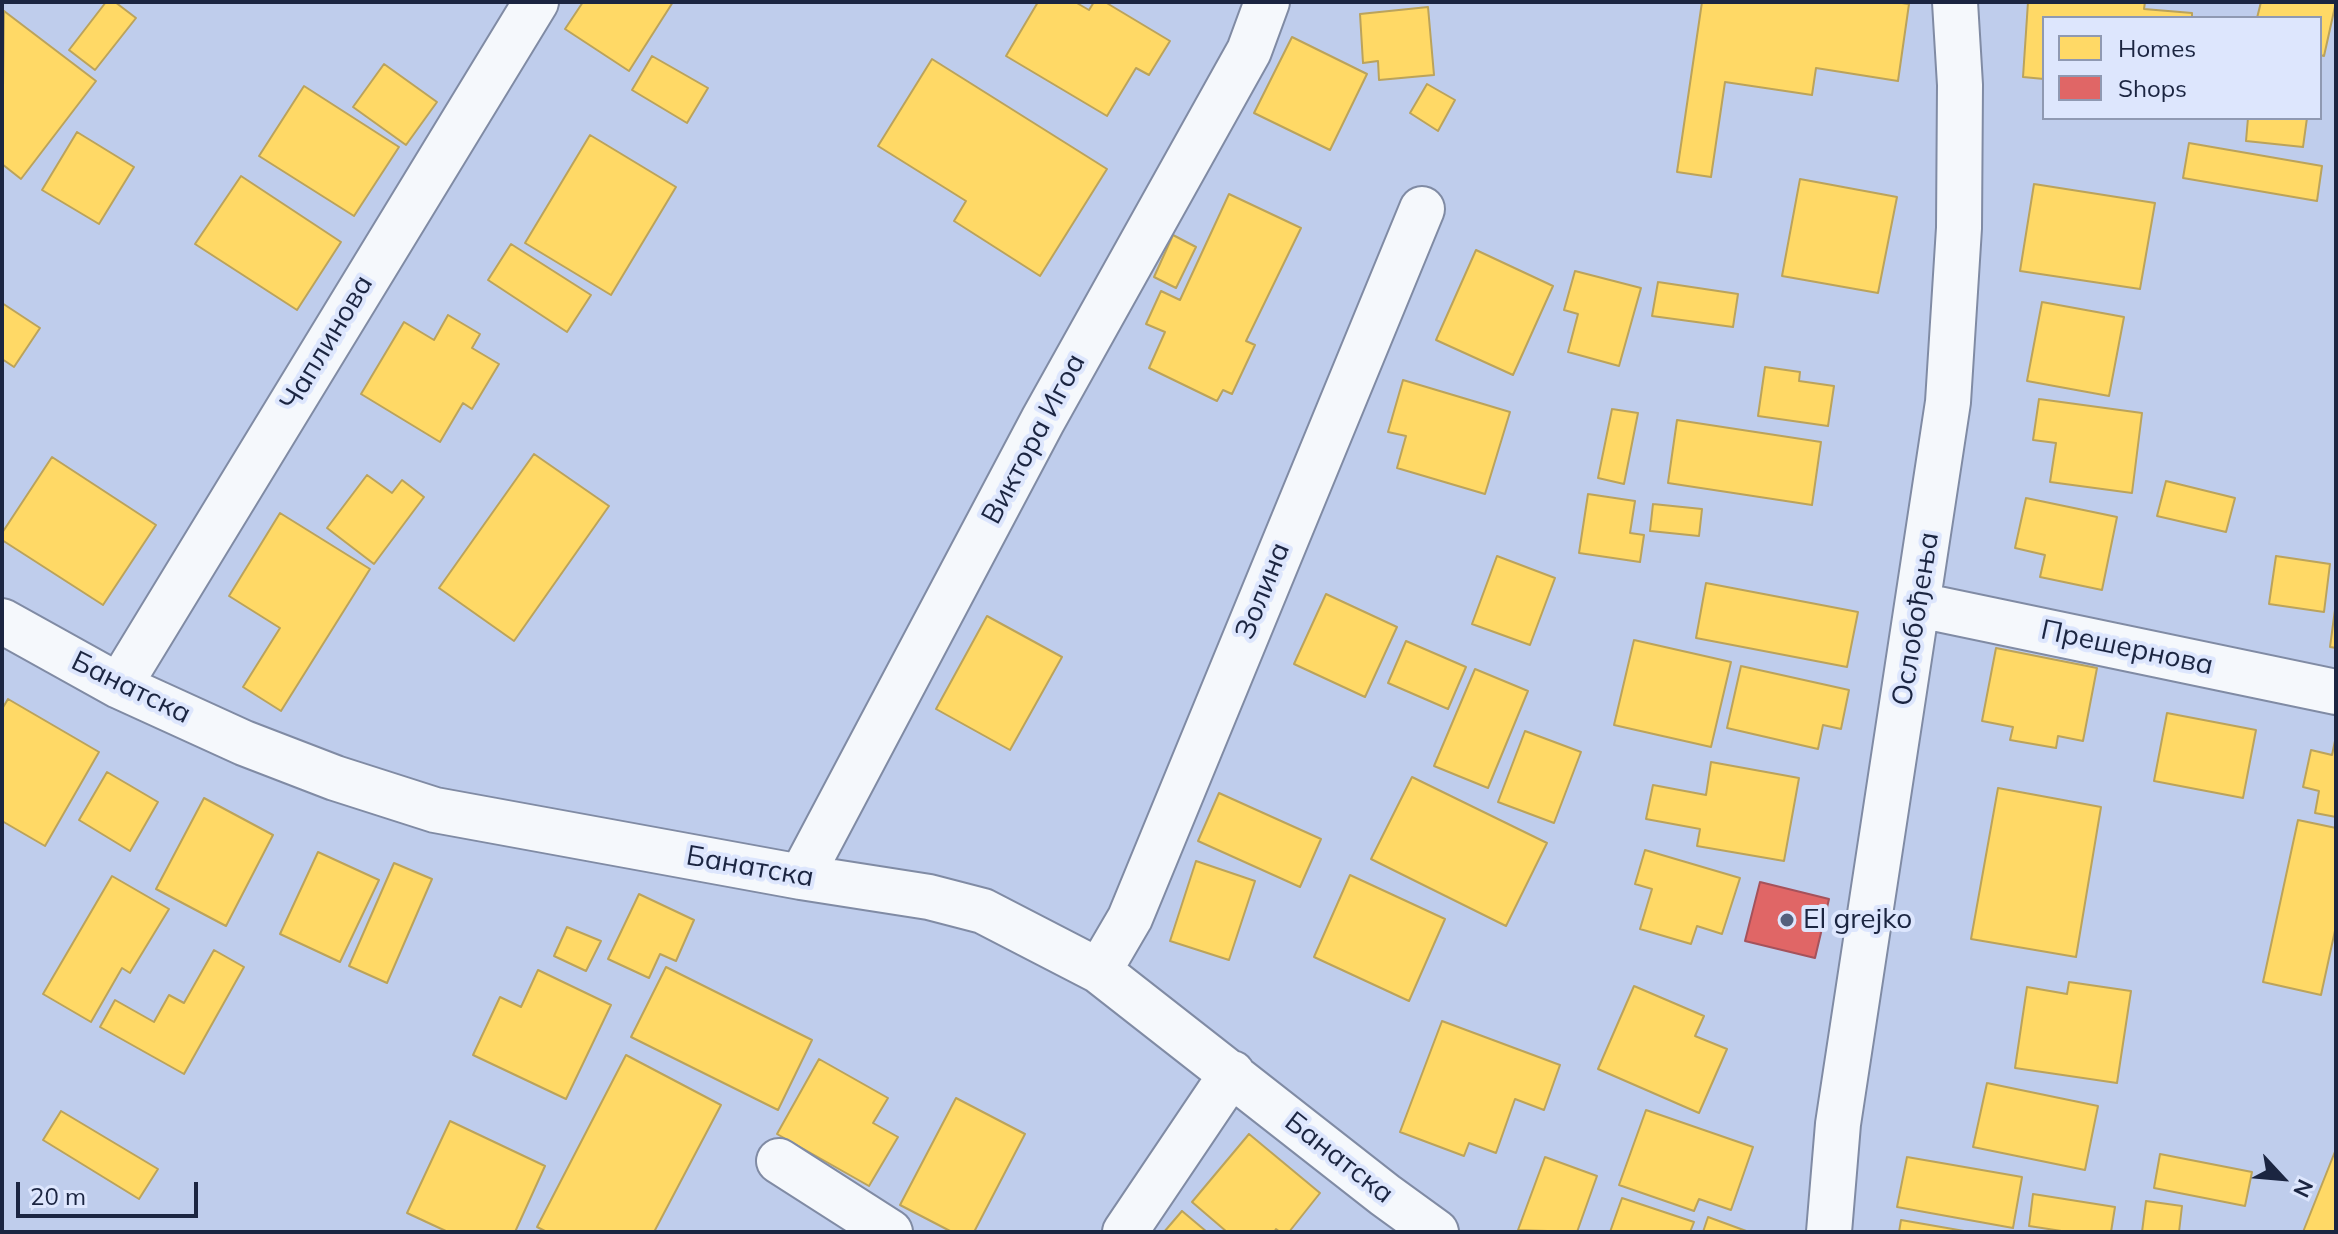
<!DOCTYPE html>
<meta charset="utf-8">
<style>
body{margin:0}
#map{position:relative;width:2338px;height:1234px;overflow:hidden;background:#bfcdec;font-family:Mulish,sans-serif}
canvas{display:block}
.frame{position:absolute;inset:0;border:4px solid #1b2541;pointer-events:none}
.legend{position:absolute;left:2042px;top:16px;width:280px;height:104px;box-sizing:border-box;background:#dde6fd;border:2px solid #8f99b2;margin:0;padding:10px 14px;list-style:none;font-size:24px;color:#1b2541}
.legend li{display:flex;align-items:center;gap:16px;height:40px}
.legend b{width:40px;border:2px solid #8f99b2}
.north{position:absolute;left:2242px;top:1138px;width:80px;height:80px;-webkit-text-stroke:6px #dde6fd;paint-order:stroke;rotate:116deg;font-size:22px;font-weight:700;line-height:32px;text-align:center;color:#1b2541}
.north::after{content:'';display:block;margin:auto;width:28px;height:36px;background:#1b2541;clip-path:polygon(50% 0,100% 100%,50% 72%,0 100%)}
.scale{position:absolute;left:16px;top:1182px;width:182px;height:36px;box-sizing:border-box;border:4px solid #1b2541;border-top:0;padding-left:10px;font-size:24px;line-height:28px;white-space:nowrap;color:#1b2541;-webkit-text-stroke:6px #dde6fd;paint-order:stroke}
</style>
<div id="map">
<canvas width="2338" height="1234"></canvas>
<div class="frame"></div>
<ul class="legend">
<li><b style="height:22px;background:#ffd966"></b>Homes</li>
<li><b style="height:22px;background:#e06666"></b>Shops</li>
</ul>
<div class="north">N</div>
<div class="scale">20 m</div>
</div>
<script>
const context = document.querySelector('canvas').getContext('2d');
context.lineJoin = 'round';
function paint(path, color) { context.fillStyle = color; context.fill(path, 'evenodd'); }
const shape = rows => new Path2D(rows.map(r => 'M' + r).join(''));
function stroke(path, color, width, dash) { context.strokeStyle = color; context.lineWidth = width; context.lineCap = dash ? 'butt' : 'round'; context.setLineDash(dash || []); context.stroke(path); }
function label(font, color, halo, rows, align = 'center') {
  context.font = font + ' Mulish,sans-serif'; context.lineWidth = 8; context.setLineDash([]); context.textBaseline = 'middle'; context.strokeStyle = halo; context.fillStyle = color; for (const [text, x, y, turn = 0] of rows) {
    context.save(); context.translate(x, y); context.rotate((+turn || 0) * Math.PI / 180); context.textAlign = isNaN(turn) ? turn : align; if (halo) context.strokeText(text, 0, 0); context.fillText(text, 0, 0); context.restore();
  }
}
const homes = shape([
 [106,2,115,2,136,18,95,70,69,50,106,2],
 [583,2,673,2,629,71,565,29,583,2],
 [1038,2,1075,2,1089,10,1094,2,1105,2,1170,41,1149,75,1136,68,1107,116,1006,56,1038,2],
 [1702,2,1895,2,1909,4,1898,81,1816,68,1812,95,1725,82,1711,177,1677,172,1702,2],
 [2028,2,2145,2,2144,9,2192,13,2192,18,2044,18,2044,79,2023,77,2028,2],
 [2261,2,2336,2,2324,56,2320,55,2320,18,2257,18,2261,2],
 [1428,7,1434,75,1379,80,1378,61,1363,63,1360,14,1428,7],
 [4,11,96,81,21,179,2,164,4,11],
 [1292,37,1367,74,1330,150,1254,113,1292,37],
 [652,56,708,88,687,123,632,90,652,56],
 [932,59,1107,169,1040,276,954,221,966,201,878,146,932,59],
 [384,64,437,102,406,145,353,107,384,64],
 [1427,84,1455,100,1438,131,1410,113,1427,84],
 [304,86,399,147,354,216,259,156,304,86],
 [2248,118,2307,118,2303,147,2246,141,2248,118],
 [77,132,134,167,99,224,42,190,77,132],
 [590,135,676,187,611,295,525,243,590,135],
 [2189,143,2322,166,2317,201,2183,178,2189,143],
 [241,176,341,242,297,310,195,244,241,176],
 [1800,179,1897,197,1878,293,1782,276,1800,179],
 [2034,184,2155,203,2140,289,2020,271,2034,184],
 [1229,194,1301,228,1246,341,1255,345,1232,394,1223,390,1217,401,1149,368,1165,332,1146,324,1161,291,1180,300,1229,194],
 [1173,235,1196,247,1176,288,1154,277,1173,235],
 [511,244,591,295,567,332,488,280,511,244],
 [1476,250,1553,286,1513,375,1436,340,1476,250],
 [1575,271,1641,288,1619,366,1568,352,1578,314,1564,310,1575,271],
 [1658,282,1738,294,1733,327,1652,316,1658,282],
 [2042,302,2124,317,2109,396,2027,381,2042,302],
 [2,303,40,328,14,367,2,359,2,303],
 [448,315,480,334,472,348,499,364,472,409,463,403,440,442,361,394,404,322,434,340,448,315],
 [1765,367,1800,372,1799,381,1834,386,1828,426,1758,416,1765,367],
 [1403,380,1510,412,1485,494,1397,468,1406,436,1388,432,1403,380],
 [2039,399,2142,413,2132,493,2050,482,2056,443,2033,440,2039,399],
 [1612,409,1638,413,1624,484,1598,478,1612,409],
 [1677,420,1821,442,1812,505,1668,483,1677,420],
 [534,454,609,506,514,641,439,588,534,454],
 [52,457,156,525,103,605,2,540,2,533,52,457],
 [367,475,392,493,402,480,424,497,374,564,327,528,367,475],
 [2166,481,2235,498,2226,532,2157,516,2166,481],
 [1588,494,1635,501,1630,533,1644,535,1640,562,1579,553,1588,494],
 [2026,498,2117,517,2102,590,2040,577,2045,555,2015,548,2026,498],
 [1653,504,1702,509,1699,536,1650,531,1653,504],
 [280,513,370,569,281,711,243,687,280,628,229,596,280,513],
 [1497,556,1555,578,1530,645,1472,624,1497,556],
 [2276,556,2330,564,2324,612,2269,604,2276,556],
 [1706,583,1858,612,1847,667,1696,638,1706,583],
 [1326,594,1397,627,1365,697,1294,664,1326,594],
 [2336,602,2336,648,2330,647,2336,602],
 [987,616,1062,657,1010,750,936,709,987,616],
 [1634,640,1731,662,1711,747,1614,725,1634,640],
 [1406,641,1466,667,1448,709,1388,683,1406,641],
 [1996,648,2097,668,2083,741,2058,736,2056,748,2010,740,2013,727,1982,721,1996,648],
 [1741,666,1849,690,1841,729,1823,725,1818,749,1727,728,1741,666],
 [1475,669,1528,691,1488,788,1434,766,1475,669],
 [8,699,99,752,45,846,2,821,2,709,8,699],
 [2167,713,2256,730,2243,798,2154,781,2167,713],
 [1525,731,1581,752,1554,823,1498,802,1525,731],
 [2336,736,2336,817,2315,813,2319,791,2303,787,2311,750,2332,755,2336,736],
 [1711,762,1799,778,1784,861,1697,846,1700,829,1646,819,1653,785,1706,795,1711,762],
 [107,772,158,802,130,851,79,820,107,772],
 [1412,777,1547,843,1506,926,1371,859,1412,777],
 [1998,788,2101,807,2076,957,1971,939,1998,788],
 [1219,793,1321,839,1300,887,1198,841,1219,793],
 [204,798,273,835,226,926,156,889,204,798],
 [2298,820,2336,828,2336,926,2321,995,2263,982,2298,820],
 [1645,850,1740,878,1722,934,1697,926,1691,944,1640,929,1652,889,1635,884,1645,850],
 [318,852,379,880,340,962,280,934,318,852],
 [1196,861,1255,881,1229,960,1170,941,1196,861],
 [394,863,432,879,387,983,349,966,394,863],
 [1350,875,1445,919,1409,1001,1314,957,1350,875],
 [112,876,169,909,130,973,122,968,91,1022,43,994,112,876],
 [639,894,694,920,676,961,660,954,649,978,608,959,639,894],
 [567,927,601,941,586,971,554,956,567,927],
 [214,950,244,967,184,1074,100,1027,115,1000,154,1022,169,995,184,1003,214,950],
 [666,967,812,1040,778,1110,631,1037,666,967],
 [538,970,611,1005,566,1099,473,1055,500,997,521,1007,538,970],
 [2069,982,2131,991,2117,1083,2015,1068,2027,987,2067,994,2069,982],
 [1634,986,1704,1016,1695,1036,1727,1049,1699,1113,1598,1069,1634,986],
 [1442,1021,1560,1065,1544,1110,1515,1099,1496,1153,1469,1143,1464,1156,1400,1132,1442,1021],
 [626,1055,721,1105,654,1232,547,1232,537,1227,626,1055],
 [819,1059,888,1098,873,1123,898,1137,869,1186,777,1134,819,1059],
 [1987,1083,2098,1106,2085,1170,1973,1147,1987,1083],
 [956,1098,1025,1134,974,1232,952,1232,900,1205,956,1098],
 [1646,1110,1753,1147,1731,1210,1699,1199,1694,1211,1619,1185,1646,1110],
 [61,1111,158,1169,139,1199,43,1140,61,1111],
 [450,1121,545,1166,515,1232,448,1232,407,1213,450,1121],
 [1249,1134,1320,1193,1289,1232,1280,1232,1276,1229,1274,1232,1227,1232,1192,1202,1249,1134],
 [2336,1149,2336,1232,2303,1232,2336,1149],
 [2160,1154,2252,1172,2245,1206,2154,1188,2160,1154],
 [1545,1157,1597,1176,1577,1232,1518,1230,1545,1157],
 [1907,1157,2022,1177,2013,1228,1897,1207,1907,1157],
 [2033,1194,2115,1207,2111,1232,2068,1232,2029,1226,2033,1194],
 [1622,1198,1694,1222,1690,1232,1610,1232,1622,1198],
 [2146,1201,2182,1206,2179,1232,2142,1232,2146,1201],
 [1182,1211,1207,1232,1164,1232,1182,1211],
 [1708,1217,1749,1232,1703,1232,1708,1217],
 [1901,1220,1970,1232,1899,1232,1901,1220]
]);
paint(homes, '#ffd966');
stroke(homes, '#bba35b', 2);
const shops = shape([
 [1760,882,1829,899,1815,958,1745,941,1760,882]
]);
paint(shops, '#e06666');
stroke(shops, '#a5525b', 2);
const minor = shape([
 [1919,605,2336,692],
 [2,621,119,686,244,743,335,778,435,810,801,877,929,897,983,911,1099,971,1385,1195,1436,1232],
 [119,686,536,2],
 [801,877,1043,420,1249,51,1267,2],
 [1099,971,1130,918,1422,209],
 [779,1161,890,1232],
 [1125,1232,1232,1073],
 [1829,1232,1838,1124,1948,402,1959,228,1960,85,1955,2]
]);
stroke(minor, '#808ba4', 48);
stroke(minor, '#f5f8fc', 44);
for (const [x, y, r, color] of [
 [1787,920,8,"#54607d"]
]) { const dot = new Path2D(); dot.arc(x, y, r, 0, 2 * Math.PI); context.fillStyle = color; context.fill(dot); stroke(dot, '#dde6fd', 3); }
label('28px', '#1b2541', '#dde6fd', [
 ["Чаплинова",327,343,-59],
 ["Виктора Игоа",1034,439,-62],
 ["Золина",1263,591,-68],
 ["Ослобођења",1916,619,-81],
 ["Прешернова",2127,648,12],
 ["Банатска",131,688,26],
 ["Банатска",750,867,10],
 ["Банатска",1339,1158,38]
]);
label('28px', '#1b2541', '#dde6fd', [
 ["El grejko",1803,920]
], 'left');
</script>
